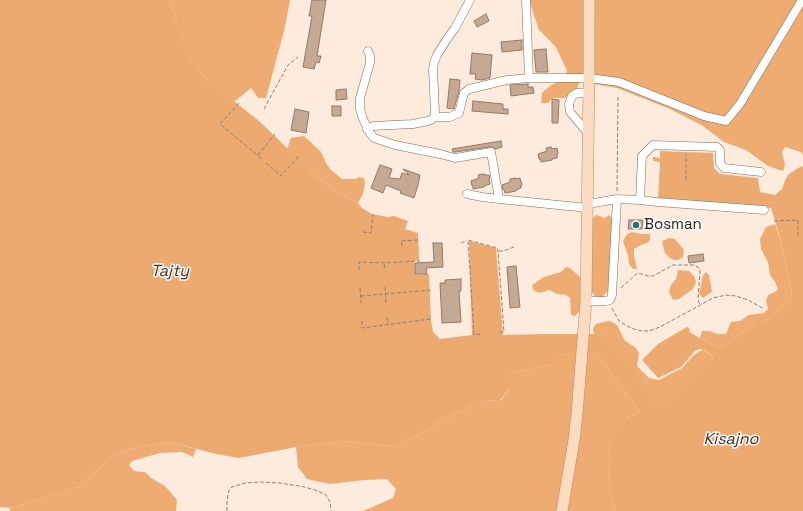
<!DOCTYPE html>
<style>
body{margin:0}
canvas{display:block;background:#fdebdd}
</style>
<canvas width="803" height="511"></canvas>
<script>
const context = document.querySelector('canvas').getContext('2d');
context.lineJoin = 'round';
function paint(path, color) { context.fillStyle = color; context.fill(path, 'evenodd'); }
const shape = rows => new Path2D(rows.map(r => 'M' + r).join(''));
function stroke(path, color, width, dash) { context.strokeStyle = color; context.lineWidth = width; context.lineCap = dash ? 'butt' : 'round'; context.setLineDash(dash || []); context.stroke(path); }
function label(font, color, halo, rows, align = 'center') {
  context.font = font + ' "Space Grotesk",sans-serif'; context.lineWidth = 3; context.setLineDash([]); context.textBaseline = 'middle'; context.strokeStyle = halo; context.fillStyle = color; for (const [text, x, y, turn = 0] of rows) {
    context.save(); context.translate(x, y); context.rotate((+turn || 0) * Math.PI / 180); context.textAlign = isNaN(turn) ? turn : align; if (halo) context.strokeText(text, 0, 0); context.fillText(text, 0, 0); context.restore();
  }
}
paint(shape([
 [169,0,290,0,285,27,266,98,258,98,251,88,234,102,206,79,191,61,184,45],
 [530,0,803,0,803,155,801,152,785,147,782,152,785,165,783,171,768,166,746,150,724,142,703,126,670,109,617,88,594,84,582,75,577,89,565,98,552,98,548,103,541,103,542,93,551,85,564,80,567,71,556,47,539,30,533,13],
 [304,136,321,152,326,163,331,170,342,179,356,179,359,177,364,178,365,184,363,194,358,203,333,190,315,175,287,149,291,138],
 [596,215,605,218,609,215,613,219,609,290,602,297,595,296,591,291,592,219],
 [775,224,781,241,792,293,790,301,763,323,756,323,719,349,700,338,702,331,710,331,717,334,726,334,731,322,740,321,749,315,764,313,768,309,766,301,768,295,775,292,778,289,775,282,770,275,768,262,761,249,760,239,766,227],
 [632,232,641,234,650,234,650,240,647,243,641,245,634,249,634,257,636,264,637,269,633,269,629,264,628,255,623,241,627,234],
 [670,238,675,239,684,250,683,257,678,260,674,260,670,258,665,253,664,250,662,241],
 [566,267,570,268,580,277,581,304,579,312,575,316,571,315,570,298,566,295,557,294,549,290,540,293,534,291,532,285,544,277,561,272],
 [678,270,689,271,694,276,696,282,693,289,679,299,673,300,669,292,671,285,676,279],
 [706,272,709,275,712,292,703,298,699,294,703,275],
 [610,321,617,325,625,341,635,347,639,353,637,366,649,378,659,380,682,368,693,356,698,352,703,350,714,357,660,410,610,340,604,335,594,334,593,328,596,324,604,322],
 [571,353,593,353,600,358,640,412,624,419,610,459,609,487,616,511,363,511,393,498,396,489,387,479,364,480,330,484,307,479,298,467,296,447,344,441,393,446,419,435,440,421,483,401,501,400,510,388,510,373,553,364,557,356],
 [171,442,196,449,193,457,182,452,160,453,132,461,129,465,134,471,145,472,151,478,165,486,177,500,176,511,9,511,11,508,79,487,115,454,142,446]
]), '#eeac73');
paint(shape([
 [0,0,169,0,184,44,191,61,206,79,259,121,315,175,333,190,358,203,362,208,372,214,387,217,394,216,408,221,405,229,418,233,419,260,414,261,415,275,429,274,431,321,433,332,440,339,472,335,469,241,496,248,503,335,545,334,594,334,604,335,610,339,660,409,714,357,704,350,699,349,695,351,681,367,658,378,642,360,658,344,687,327,690,329,689,331,691,333,719,349,756,323,763,323,790,301,792,293,781,241,771,208,658,200,660,162,653,161,653,157,660,158,660,151,713,153,714,168,720,174,758,178,760,192,775,195,782,189,785,180,788,175,798,168,803,166,803,511,616,511,609,487,610,459,614,433,624,419,640,412,600,358,593,353,571,353,558,356,553,364,510,373,510,388,500,400,483,401,440,421,419,435,393,446,344,441,296,447,239,458,216,454,171,442,142,446,115,454,79,487,11,508,0,507]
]), '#ecaa71');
const building = shape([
 [312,0,326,0,317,56,321,56,319,63,316,62,314,69,303,67,312,16,309,16,312,0],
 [486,14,489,21,477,27,474,21,486,14],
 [522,40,522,50,502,52,501,42,522,40],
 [546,49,548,72,536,72,534,50,546,49],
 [472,53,492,55,490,78,482,80,475,79,476,74,470,74,472,53],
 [450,79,460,80,459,91,454,109,447,108,450,79],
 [528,84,528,87,533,87,534,93,511,96,510,85,528,84],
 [346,89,347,99,336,100,336,90,346,89],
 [552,99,559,100,558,123,552,123,552,99],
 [473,101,503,104,503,109,508,109,508,114,472,111,473,101],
 [332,106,341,106,341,116,332,116,332,106],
 [295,109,309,112,306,133,291,130,295,109],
 [501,141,502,147,495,149,493,147,490,147,455,152,453,152,452,149,501,141],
 [551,147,552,149,557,148,558,154,557,155,557,158,552,159,552,160,541,162,540,159,539,159,538,154,547,151,546,148,551,147],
 [380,165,392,169,389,178,400,179,402,173,409,175,403,169,420,175,418,185,414,198,400,193,401,191,386,185,383,193,371,188,380,165],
 [484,174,484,175,489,175,490,178,489,179,490,184,484,186,484,187,473,189,473,186,472,186,471,181,479,178,478,175,484,174],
 [515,178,516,179,520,178,522,185,521,185,521,188,516,190,516,191,505,193,504,190,503,190,502,185,510,182,510,179,515,178],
 [629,220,643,220,642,229,628,229,629,220],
 [433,243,442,243,443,267,426,268,427,274,415,274,415,263,434,262,433,243],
 [703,254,704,261,689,263,688,256,703,254],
 [516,266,520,307,510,308,507,267,516,266],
 [461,279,461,291,459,291,461,322,442,323,440,283,445,283,445,280,461,279]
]);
paint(building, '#c5a992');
stroke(building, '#947964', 1);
const minor = shape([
 [526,0,529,78],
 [368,51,370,56,370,63,360,98,360,109,363,119,370,133,374,138,395,145,440,154,455,158,491,152,499,199],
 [434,117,450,117,459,113,464,93,469,89,507,80,529,78,589,78,619,82,704,116,726,121,740,104,802,0],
 [367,129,373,126,413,124,428,121,431,120,434,117,435,113,433,69,434,63,437,55,447,39,455,28,470,0],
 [588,133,570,112,569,104,572,96,577,93,583,93,588,95],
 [467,194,482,197,499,199,588,208],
 [640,200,657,202,764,210],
 [588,204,594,203,617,199,640,200,642,156,653,145,717,147,720,150,720,163,724,168,761,172],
 [586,301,606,301,610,300,612,295,617,199]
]);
const major = shape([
 [562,511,574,440,577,414,586,301,589,78,589,0]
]);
stroke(minor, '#826954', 9);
stroke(major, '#b18b6a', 12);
stroke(shape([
 [239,103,220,124,262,159],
 [264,109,288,65,298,57],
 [258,155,275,134],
 [266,163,281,176,299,156],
 [686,180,686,155],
 [617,191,618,96],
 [774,221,798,220,798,236],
 [363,232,371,233,373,214],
 [461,243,467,240],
 [402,246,401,241,418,240],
 [499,251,503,251,514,247],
 [384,264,385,270],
 [359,270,359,262,384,263,420,261],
 [385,287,386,303],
 [360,288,361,303],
 [621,288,635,275,638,273,642,274,648,276,653,276,673,265,694,265,699,268,700,271,698,299,700,305],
 [361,296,431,290],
 [612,308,619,321,627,326,634,329,642,331,649,331,660,327,713,298,726,295,736,296,748,300,764,309],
 [387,317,388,324],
 [362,321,362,328,431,319],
 [480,334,474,335,468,240,497,248,498,251,504,332,497,332],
 [227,511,227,500,229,490,232,487,245,483,261,482,280,483,305,487,318,491,326,495,330,502,331,511]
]), '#8d8074', 1, [4, 2]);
stroke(minor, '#fff', 8);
stroke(major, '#fcdcc1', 11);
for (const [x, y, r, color] of [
 [636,225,4,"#286f7b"]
]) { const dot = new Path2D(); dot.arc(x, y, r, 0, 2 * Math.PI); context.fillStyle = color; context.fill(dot); stroke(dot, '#fff', 1.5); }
label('15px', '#2a2017', '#fff', [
 ["Bosman",644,225]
], 'left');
label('italic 16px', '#492d15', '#fff', [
 ["Tajty",170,272],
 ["Kisajno",731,440]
]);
</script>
